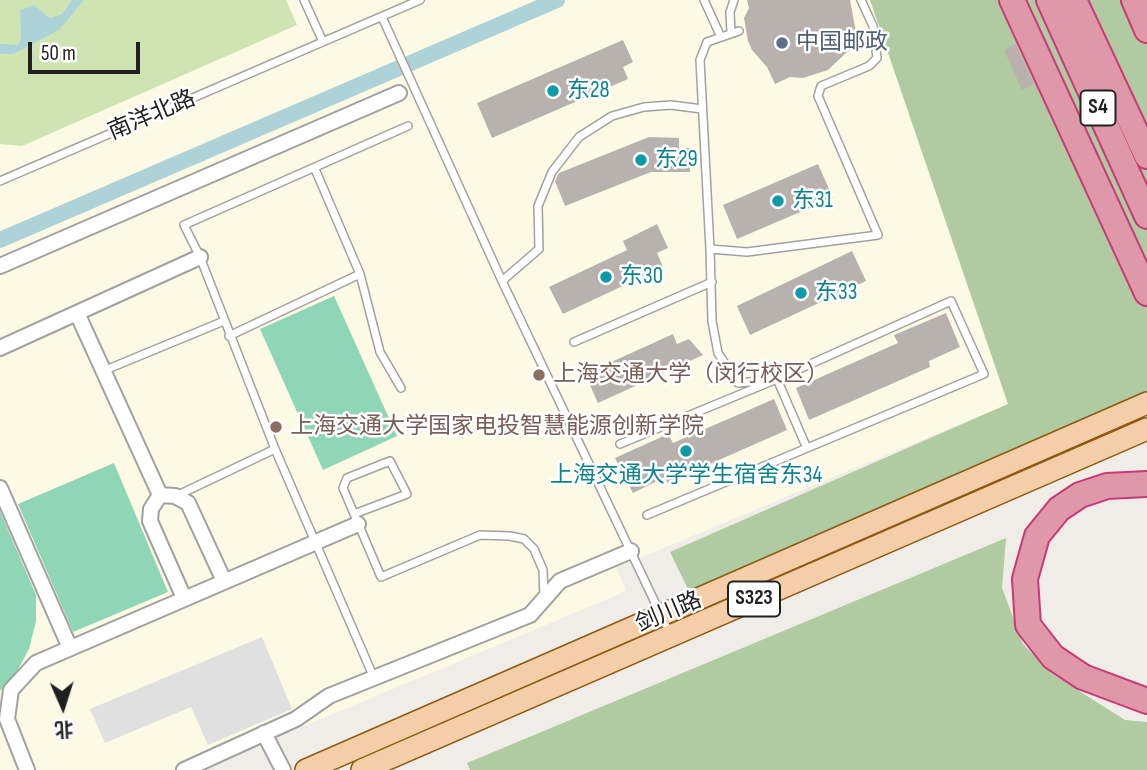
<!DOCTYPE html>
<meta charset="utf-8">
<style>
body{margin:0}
#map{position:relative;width:1147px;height:770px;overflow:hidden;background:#f0ece7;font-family:"Sofia Sans Condensed","Noto Sans SC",sans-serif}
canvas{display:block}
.north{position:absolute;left:28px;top:672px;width:70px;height:70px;-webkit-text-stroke:5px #fff;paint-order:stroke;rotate:177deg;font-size:19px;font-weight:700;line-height:28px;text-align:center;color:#202020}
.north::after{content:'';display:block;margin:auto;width:24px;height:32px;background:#202020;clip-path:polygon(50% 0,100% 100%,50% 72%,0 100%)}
.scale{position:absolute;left:28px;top:42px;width:112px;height:32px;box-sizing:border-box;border:4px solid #202020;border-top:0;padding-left:9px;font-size:21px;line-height:24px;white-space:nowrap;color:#202020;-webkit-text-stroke:5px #fff;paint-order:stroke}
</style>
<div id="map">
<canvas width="1147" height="770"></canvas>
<div class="north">北</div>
<div class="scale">50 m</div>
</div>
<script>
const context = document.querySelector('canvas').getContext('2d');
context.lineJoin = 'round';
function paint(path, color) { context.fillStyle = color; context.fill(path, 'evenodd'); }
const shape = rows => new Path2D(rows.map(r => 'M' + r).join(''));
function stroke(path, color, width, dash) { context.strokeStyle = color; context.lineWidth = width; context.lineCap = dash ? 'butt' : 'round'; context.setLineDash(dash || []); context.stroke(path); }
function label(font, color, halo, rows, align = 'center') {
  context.font = font + ' "Sofia Sans Condensed","Noto Sans SC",sans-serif'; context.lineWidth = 5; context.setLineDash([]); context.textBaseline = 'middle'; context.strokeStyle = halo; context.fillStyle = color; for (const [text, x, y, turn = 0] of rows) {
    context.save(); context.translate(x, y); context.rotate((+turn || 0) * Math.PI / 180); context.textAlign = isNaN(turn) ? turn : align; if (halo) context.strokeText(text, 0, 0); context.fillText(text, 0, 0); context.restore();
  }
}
paint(shape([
 [0,0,1147,0,1008,404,616,568,626,590,615,596,199,770,0,770]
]), '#fcfae4');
paint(shape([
 [0,0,286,0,297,25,22,146,0,144]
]), '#cfe4b3');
paint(shape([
 [870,0,1147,0,1147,391,689,591,670,552,1008,404],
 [1006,538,1002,588,1023,644,1051,673,1125,720,1147,722,1147,770,470,770,467,763]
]), '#b0caa1');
paint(shape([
 [334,296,397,436,323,470,260,329],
 [114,463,168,592,73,632,18,504],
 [0,511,36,595,36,621,29,649,16,673,0,691]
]), '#8ed6b5');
paint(shape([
 [262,637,292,709,208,745,191,707,105,743,90,709]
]), '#e0e0e0');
paint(shape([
 [72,0,84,0,59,30,13,54,0,54,0,44,18,45,21,39,20,10,34,5,50,18,62,14]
]), '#add2d8');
stroke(shape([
 [0,240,557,0]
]), '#add2d8', 16);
paint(shape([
 [747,0,850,0,859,48,848,51,828,70,803,78,790,77,775,84,767,67,752,50,748,41,744,18,749,8],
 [623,40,633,62,623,67,628,79,492,138,477,103],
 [1016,44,1034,84,1022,90,1004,50],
 [649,137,679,138,679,148,690,148,690,172,651,172,565,206,555,181,559,173],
 [818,164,833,198,737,239,723,205],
 [657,224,668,248,657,253,663,267,563,314,549,287,627,250,623,241],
 [852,251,866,281,750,335,737,306],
 [946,313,960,347,929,361,930,367,809,420,796,388,898,343,894,335],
 [673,334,677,344,689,339,703,355,598,403,585,374],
 [774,399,787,430,667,483,665,477,633,493,615,458,668,434,673,443]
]), '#b9b1ad');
const lane = shape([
 [304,0,323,42],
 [704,0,720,35],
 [382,17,502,281,670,634],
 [731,33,730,12,734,0],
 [315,169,360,274,380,352,401,388],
 [0,181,420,0],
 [710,249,700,60,707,42,739,31],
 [502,281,539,249,538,206,552,172,579,137,612,116,644,107,671,105,702,109],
 [229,336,360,274],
 [574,342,712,282],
 [103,371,224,321],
 [777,379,806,446],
 [770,380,738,383,718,353,712,321,710,249,747,252,878,235,818,96,821,86,869,66,877,58,873,26,861,0],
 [620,444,777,379,951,301,984,374,647,515],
 [176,496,275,449],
 [354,514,407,494,390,461,347,478,343,488,381,577,480,535,510,536,524,539,534,549,543,570,544,598],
 [374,678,275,449,200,257,184,225,408,126]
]);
const street = shape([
 [0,266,399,93],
 [77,313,160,495],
 [0,348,200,257],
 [0,488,70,648],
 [160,495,175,496,188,503,224,581],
 [160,495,151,509,150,521,184,598],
 [264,733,283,770],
 [27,770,7,719,11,690,36,663,358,524],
 [184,770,296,719,329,696,530,615,560,581,631,551]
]);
const primary = shape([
 [306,770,1147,403],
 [362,770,1147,429]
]);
const highway = shape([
 [1012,0,1147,293],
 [1049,0,1147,216],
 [1074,0,1147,156],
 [1134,0,1147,30],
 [1147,484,1107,486,1080,495,1059,509,1037,536,1025,579,1028,625,1053,657,1083,677,1147,701]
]);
stroke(lane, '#a1a1a1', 10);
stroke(street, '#a1a1a1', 18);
stroke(primary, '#8c5a10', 24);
stroke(highway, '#c93975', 28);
stroke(lane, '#fff', 7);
stroke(street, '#fff', 14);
stroke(primary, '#f3cea9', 21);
stroke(highway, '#de98aa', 24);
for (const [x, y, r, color] of [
 [782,43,7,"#5c6f8a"],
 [553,91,7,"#0f9aa8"],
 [641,160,7,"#0f9aa8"],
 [778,201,7,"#0f9aa8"],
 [606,277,7,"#0f9aa8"],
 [801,293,7,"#0f9aa8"],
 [539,375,7,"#8d6e63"],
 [276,427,7,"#8d6e63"],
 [686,451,7,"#0f9aa8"]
]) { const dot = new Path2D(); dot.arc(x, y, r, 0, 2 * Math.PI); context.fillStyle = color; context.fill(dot); stroke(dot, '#fff', 2.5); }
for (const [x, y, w] of [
 [1098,108,35],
 [754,599,52]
]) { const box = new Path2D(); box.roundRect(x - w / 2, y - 17.5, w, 35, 5); context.fillStyle = '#fff'; context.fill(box); stroke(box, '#202020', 2); }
label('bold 21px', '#202020', null, [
 ["S4",1098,108],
 ["S323",754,599]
]);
label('23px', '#4e5e75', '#fff', [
 ["中国邮政",796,43]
], 'left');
label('23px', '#0d838f', '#fff', [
 ["东28",567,91],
 ["东29",655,160],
 ["东31",792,201],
 ["东30",620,277],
 ["东33",815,293],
 ["上海交通大学学生宿舍东34",686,476,"center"]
], 'left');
label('23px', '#202020', '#fff', [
 ["南洋北路",152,116,-23],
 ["剑川路",669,613,-23]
]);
label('23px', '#785e54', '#fff', [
 ["上海交通大学（闵行校区）",553,375],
 ["上海交通大学国家电投智慧能源创新学院",290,427]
], 'left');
</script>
